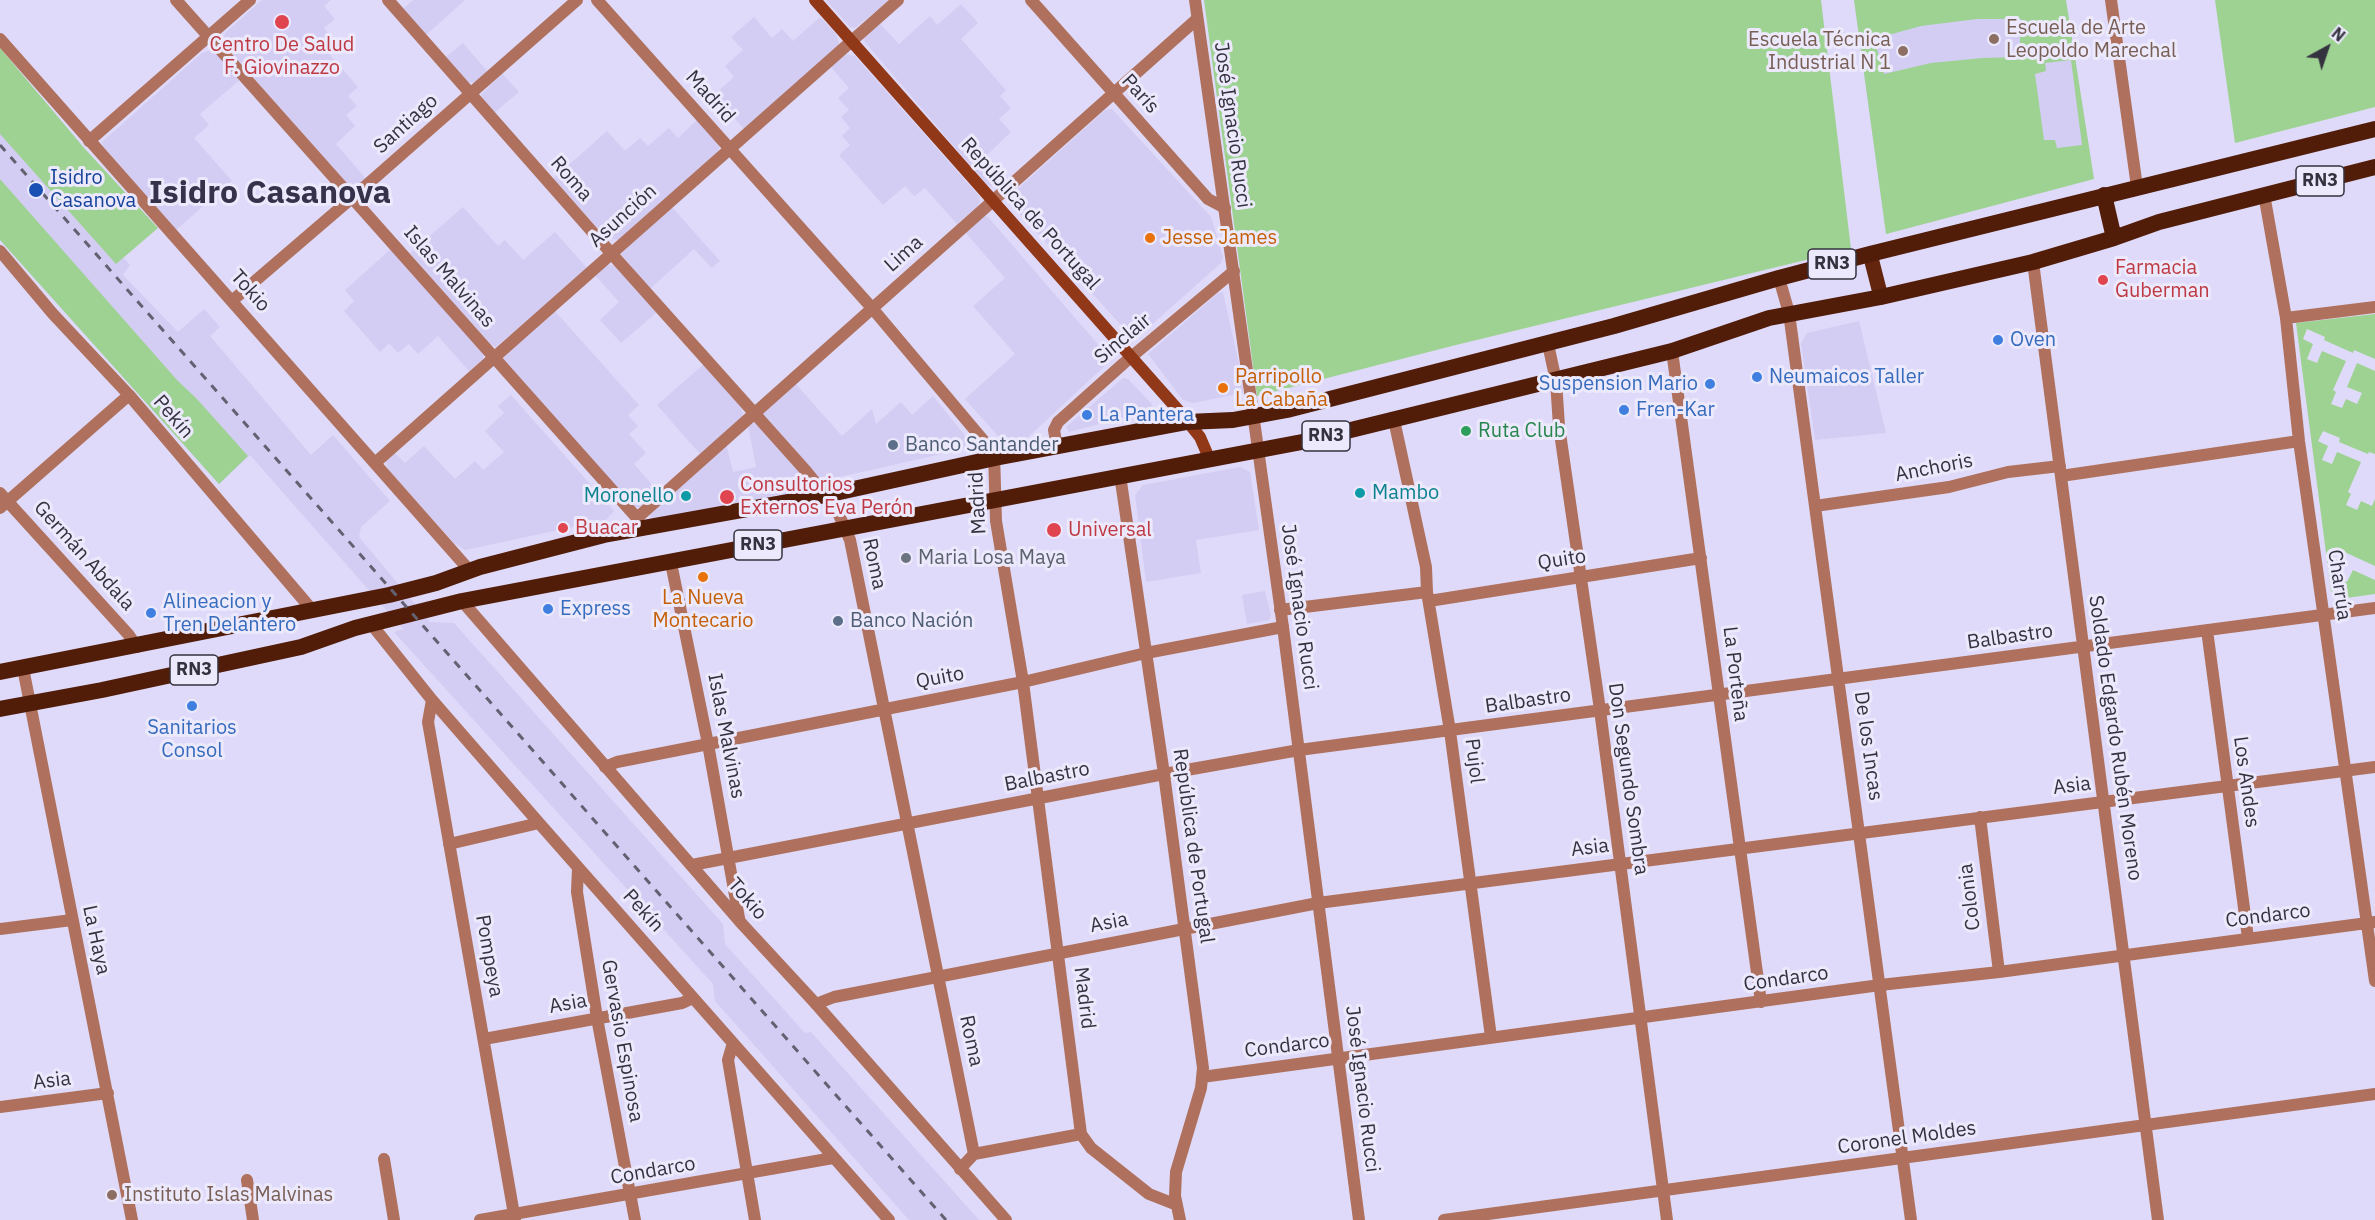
<!DOCTYPE html>
<meta charset="utf-8">
<style>
body{margin:0}
#map{position:relative;width:2375px;height:1220px;overflow:hidden;background:#dfdaf9;font-family:"IBM Plex Sans",sans-serif}
canvas{display:block}
.north{position:absolute;left:2297px;top:18px;width:60px;height:60px;-webkit-text-stroke:4px #ece9fc;paint-order:stroke;rotate:40deg;font-size:16px;font-weight:700;line-height:24px;text-align:center;color:#34323e}
.north::after{content:'';display:block;margin:auto;width:21px;height:27px;background:#34323e;clip-path:polygon(50% 0,100% 100%,50% 72%,0 100%)}
</style>
<div id="map">
<canvas width="2375" height="1220"></canvas>
<div class="north">N</div>
</div>
<script>
const context = document.querySelector('canvas').getContext('2d');
context.lineJoin = 'round';
function paint(path, color) { context.fillStyle = color; context.fill(path, 'evenodd'); }
const shape = rows => new Path2D(rows.map(r => 'M' + r).join(''));
function stroke(path, color, width, dash) { context.strokeStyle = color; context.lineWidth = width; context.lineCap = dash ? 'butt' : 'round'; context.setLineDash(dash || []); context.stroke(path); }
function label(font, color, halo, rows, align = 'center') {
  context.font = font + ' "IBM Plex Sans",sans-serif'; context.lineWidth = 6; context.setLineDash([]); context.textBaseline = 'middle'; context.strokeStyle = halo; context.fillStyle = color; for (const [text, x, y, turn = 0] of rows) {
    context.save(); context.translate(x, y); context.rotate((+turn || 0) * Math.PI / 180); context.textAlign = isNaN(turn) ? turn : align; if (halo) context.strokeText(text, 0, 0); context.fillText(text, 0, 0); context.restore();
  }
}
paint(shape([
 [262,0,331,0,324,6,335,19,324,28,331,37,322,46,358,87,348,96,357,106,346,115,355,126,336,144,367,180,359,187,354,188,348,185,224,44,223,38,226,32],
 [413,0,465,0,426,35,403,9],
 [826,0,890,0,855,28,850,27],
 [1854,0,2066,0,2094,179,1886,234],
 [961,4,978,23,961,39,1006,90,1000,96,1011,108,999,119,1011,132,987,155,1009,179,999,188,987,185,864,41,865,36,880,24,899,44,930,16,937,25],
 [754,17,772,38,782,29,793,41,820,17,836,34,839,43,837,48,744,129,714,95,734,77,725,66,743,50,731,37],
 [463,43,488,72,477,83,467,82,446,57],
 [213,49,242,78,200,114,209,125,194,138,232,181,176,230,103,146,102,142,202,53],
 [844,54,855,56,979,196,980,202,978,206,957,224,925,188,914,196,905,186,883,205,839,155,850,145,842,136,850,128,841,117,849,110,838,98,849,88,830,66],
 [502,73,519,92,494,113,482,99,481,95],
 [1112,109,1211,217,1223,257,1221,263,1139,336,1130,335,1011,204,1011,195,1105,110],
 [698,119,718,142,720,147,717,152,619,240,607,238,553,179,607,131,625,151,640,138,648,146,669,128,678,138],
 [0,125,21,143,130,265,123,275,178,332,204,309,220,327,210,336,311,455,333,435,390,501,361,527,359,537,430,622,454,623,723,924,725,944,805,1033,811,1032,979,1220,909,1220,715,1001,713,984,394,632,403,629,250,455,219,484,0,240],
 [671,206,720,261,712,268,694,249,650,289,621,254],
 [463,207,498,246,505,240,523,260,555,232,588,269,496,347,488,343,410,253],
 [982,215,988,217,1108,356,1109,362,1025,440,1007,446,965,399,1015,354,973,306,1005,278,964,231],
 [392,248,484,354,483,359,469,371,438,336,418,354,409,344,398,353,389,343,380,352,344,311,354,301,345,290],
 [607,264,616,266,657,312,621,343,600,320,619,302,595,275],
 [1223,292,1242,377,1243,393,1193,403,1183,400,1148,354,1218,293],
 [553,309,639,405,628,415,638,426,629,434,646,453,634,464,658,491,641,507,634,508,505,364,503,358],
 [1859,321,1886,433,1815,440,1801,343,1807,333],
 [704,364,740,405,743,413,742,417,700,454,657,405],
 [1123,378,1128,379,1152,404,1150,411,1069,432,1066,427],
 [794,382,842,436,872,409,876,424,901,402,912,415,933,396,972,444,968,448,822,481,763,416,763,410],
 [511,395,614,511,606,520,465,550,454,543,389,471,385,460,393,451,405,463,424,446,455,479,475,461,483,470,504,452,485,431,504,413,498,406],
 [754,421,810,484,807,489,654,520,651,519,649,515,726,443,733,472,756,467,748,425],
 [1240,467,1250,472,1259,530,1196,540,1201,573,1146,582,1135,495,1143,485],
 [1265,591,1271,615,1269,620,1247,624,1242,595]
]), '#d4cdf3');
paint(shape([
 [1204,0,1821,0,1851,249,1456,345,1257,396],
 [1854,0,2066,0,2094,179,1886,234],
 [1977,19,2021,19,2019,57,1982,58,1931,63,1884,74,1874,39,1921,26],
 [2071,60,2082,145,2057,148,2055,140,2044,140,2035,74,2046,71,2045,63],
 [2215,0,2375,0,2375,107,2235,143],
 [0,48,85,149,158,228,116,264,0,134],
 [0,179,177,380,197,399,248,456,219,484,0,240],
 [2375,314,2375,359,2354,350,2353,353,2324,340,2325,337,2307,329,2303,339,2313,344,2307,359,2317,363,2322,351,2346,361,2333,390,2336,392,2331,404,2342,408,2346,399,2357,404,2362,393,2347,387,2357,363,2375,371,2375,454,2369,452,2368,454,2339,442,2340,438,2323,431,2318,441,2328,446,2322,460,2332,464,2337,452,2361,462,2348,492,2351,494,2346,505,2357,510,2361,501,2372,506,2375,499,2375,566,2338,549,2333,558,2343,562,2336,577,2347,582,2353,570,2375,580,2375,594,2339,599,2331,591,2296,323]
]), '#9ed292');
stroke(shape([
 [176,0,637,518,638,525],
 [388,0,611,253,806,471,836,508,850,540,974,1154],
 [597,0,872,308,994,453,996,521,1023,682,1081,1134,1091,1148,1149,1194,1177,1205],
 [1031,0,1208,199,1225,208],
 [0,39,470,571],
 [2264,194,2286,318,2299,441,2375,981],
 [0,251,53,314,129,395,313,611],
 [2033,262,2158,1220],
 [1779,278,1789,313,1911,1220],
 [233,300,353,197,577,0],
 [2286,318,2375,307],
 [1548,344,1556,381,1559,426,1600,710,1667,1220],
 [1672,351,1761,1002],
 [1394,420,1426,567,1427,592,1450,731,1491,1037],
 [1057,447,1054,430,1058,422,1124,363,1234,271],
 [375,463,898,0],
 [1120,475,1164,774,1203,1068,1201,1088,1176,1172,1175,1196,1180,1220],
 [2061,476,2299,441],
 [0,493,128,634,137,647],
 [1815,506,1949,487,2008,472,2060,466],
 [0,508,129,395],
 [637,518,1197,19],
 [671,563,708,744,739,918],
 [1429,601,1701,558],
 [1280,610,1427,592],
 [372,625,432,700,539,823,889,1220],
 [2207,630,2248,938],
 [23,668,132,1220],
 [432,700,428,722,515,1220],
 [605,767,617,762,1023,682,1146,653,1283,627],
 [1980,817,1999,972],
 [449,844,539,823],
 [692,865,1164,774,1299,750,2375,608],
 [0,929,72,920],
 [816,1004,834,997,1318,903,2375,767],
 [484,1039,682,1003,693,998],
 [733,1043,728,1060,755,1220],
 [1202,1077,1880,985,1999,972,2375,922],
 [0,1107,108,1093],
 [384,1159,394,1220],
 [960,1169,974,1154,1081,1134],
 [247,1180,253,1220],
 [480,1220,833,1158],
 [1444,1220,2375,1094]
]), '#af715d', 12);
stroke(shape([
 [1195,0,1283,627,1359,1220],
 [2111,0,2137,187],
 [89,141,250,0],
 [462,601,743,925,816,1004,1006,1220],
 [578,868,577,892,597,1018,635,1220]
]), '#af715d', 12);
stroke(shape([
 [815,0,1179,411,1200,437,1209,458]
]), '#913818', 12);
stroke(shape([
 [1870,254,1881,297]
]), '#63250e', 15);
stroke(shape([
 [2104,195,2114,238],
 [0,672,389,595,436,583,480,567,604,535,826,495,995,458,1187,422,1233,420,1287,410,1614,326,1779,278,1870,254,2375,129],
 [0,709,102,690,301,647,355,628,462,601,1302,442,1672,351,1769,318,1881,297,2033,262,2114,238,2159,222,2375,167]
]), '#511c08', 16);
stroke(shape([
 [0,145,946,1220]
]), '#636071', 3, [8, 8]);
for (const [x, y, r, color] of [
 [282,22,8,"#e0444e"],
 [1994,39,6,"#8d6e63"],
 [1903,51,6,"#8d6e63"],
 [36,190,8,"#1a4fb4"],
 [1150,238,6,"#e8710a"],
 [2103,280,6,"#e0444e"],
 [1998,340,6,"#3f7fe0"],
 [1757,377,6,"#3f7fe0"],
 [1710,384,6,"#3f7fe0"],
 [1223,388,6,"#e8710a"],
 [1624,410,6,"#3f7fe0"],
 [1087,415,6,"#3f7fe0"],
 [1466,431,6,"#2e9e5b"],
 [893,445,6,"#5c6f8a"],
 [1360,493,6,"#0f9aa8"],
 [686,496,6,"#0f9aa8"],
 [727,497,8,"#e0444e"],
 [563,528,6,"#e0444e"],
 [1054,530,8,"#e0444e"],
 [906,558,6,"#6b7280"],
 [703,577,6,"#e8710a"],
 [548,609,6,"#3f7fe0"],
 [151,613,6,"#3f7fe0"],
 [838,621,6,"#5c6f8a"],
 [192,706,6,"#3f7fe0"],
 [112,1195,6,"#8d6e63"]
]) { const dot = new Path2D(); dot.arc(x, y, r, 0, 2 * Math.PI); context.fillStyle = color; context.fill(dot); stroke(dot, '#ece9fc', 2); }
for (const [x, y, w] of [
 [2320,181,48],
 [1832,264,48],
 [1326,436,48],
 [758,545,48],
 [194,670,48]
]) { const box = new Path2D(); box.roundRect(x - w / 2, y - 15, w, 30, 4.5); context.fillStyle = '#ece9fc'; context.fill(box); stroke(box, '#34323e', 1.5); }
label('bold 18px', '#34323e', null, [
 ["RN3",2320,181],
 ["RN3",1832,264],
 ["RN3",1326,436],
 ["RN3",758,545],
 ["RN3",194,670]
]);
label('20px', '#785e54', '#ece9fc', [
 ["Escuela de Arte",2006,28],
 ["Leopoldo Marechal",2006,51],
 ["Escuela Técnica",1891,40,"right"],
 ["Industrial N 1",1891,63,"right"],
 ["Instituto Islas Malvinas",124,1195]
], 'left');
label('20px', '#be3a42', '#ece9fc', [
 ["Centro De Salud",282,45,"center"],
 ["F. Giovinazzo",282,68,"center"],
 ["Farmacia",2115,268],
 ["Guberman",2115,291],
 ["Consultorios",740,485],
 ["Externos Eva Perón",740,508],
 ["Buacar",575,528],
 ["Universal",1068,530]
], 'left');
label('20px', '#34323e', '#ece9fc', [
 ["París",1140,94,48],
 ["Madrid",710,97,48],
 ["Santiago",406,124,-42],
 ["José Ignacio Rucci",1232,125,82],
 ["Roma",571,179,49],
 ["República de Portugal",1030,214,48],
 ["Asunción",623,216,-42],
 ["Lima",904,254,-42],
 ["Islas Malvinas",449,277,49],
 ["Tokio",250,291,48],
 ["Sinclair",1123,339,-40],
 ["Pekín",173,417,49],
 ["Anchoris",1934,468,-11],
 ["Madrid",978,503,-93],
 ["Germán Abdala",84,556,48],
 ["Quito",1562,560,-9],
 ["Roma",874,564,78],
 ["Charrúa",2339,585,82],
 ["José Ignacio Rucci",1299,607,82],
 ["Balbastro",2010,637,-8],
 ["La Porteña",1735,674,83],
 ["Quito",940,678,-11],
 ["Balbastro",1528,701,-8],
 ["Islas Malvinas",726,736,79],
 ["Soldado Edgardo Rubén Moreno",2115,738,82],
 ["De los Incas",1868,746,82],
 ["Pujol",1474,761,83],
 ["Balbastro",1047,777,-11],
 ["Don Segundo Sombra",1628,779,82],
 ["Los Andes",2246,782,82],
 ["Asia",2072,786,-7],
 ["República de Portugal",1193,846,82],
 ["Asia",1590,848,-7],
 ["Colonia",1970,897,-97],
 ["Tokio",747,899,49],
 ["Pekín",643,911,48],
 ["Condarco",2268,916,-7],
 ["Asia",1109,923,-11],
 ["La Haya",96,940,78],
 ["Pompeya",489,956,80],
 ["Condarco",1786,979,-8],
 ["Madrid",1084,998,83],
 ["Asia",568,1004,-10],
 ["Gervasio Espinosa",622,1041,80],
 ["Roma",971,1041,78],
 ["Condarco",1287,1046,-7],
 ["Asia",52,1081,-7],
 ["José Ignacio Rucci",1362,1089,83],
 ["Coronel Moldes",1907,1138,-8],
 ["Condarco",653,1171,-10]
]);
label('20px', '#164399', '#ece9fc', [
 ["Isidro",50,178],
 ["Casanova",50,201]
], 'left');
label('20px', '#c56008', '#ece9fc', [
 ["Jesse James",1162,238],
 ["Parripollo",1235,377],
 ["La Cabaña",1235,400],
 ["La Nueva",703,598,"center"],
 ["Montecario",703,621,"center"]
], 'left');
label('20px', '#366cbe', '#ece9fc', [
 ["Oven",2010,340],
 ["Neumaicos Taller",1769,377],
 ["Suspension Mario",1698,384,"right"],
 ["Fren-Kar",1636,410],
 ["La Pantera",1099,415],
 ["Alineacion y",163,602],
 ["Tren Delantero",163,625],
 ["Express",560,609],
 ["Sanitarios",192,728,"center"],
 ["Consol",192,751,"center"]
], 'left');
label('20px', '#27864d', '#ece9fc', [
 ["Ruta Club",1478,431]
], 'left');
label('20px', '#4e5e75', '#ece9fc', [
 ["Banco Santander",905,445],
 ["Banco Nación",850,621]
], 'left');
label('20px', '#0d838f', '#ece9fc', [
 ["Mambo",1372,493],
 ["Moronello",674,496,"right"]
], 'left');
label('20px', '#5b616d', '#ece9fc', [
 ["Maria Losa Maya",918,558]
], 'left');
label('bold 32px', '#37324b', '#ece9fc', [
 ["Isidro Casanova",270,194]
]);
</script>
